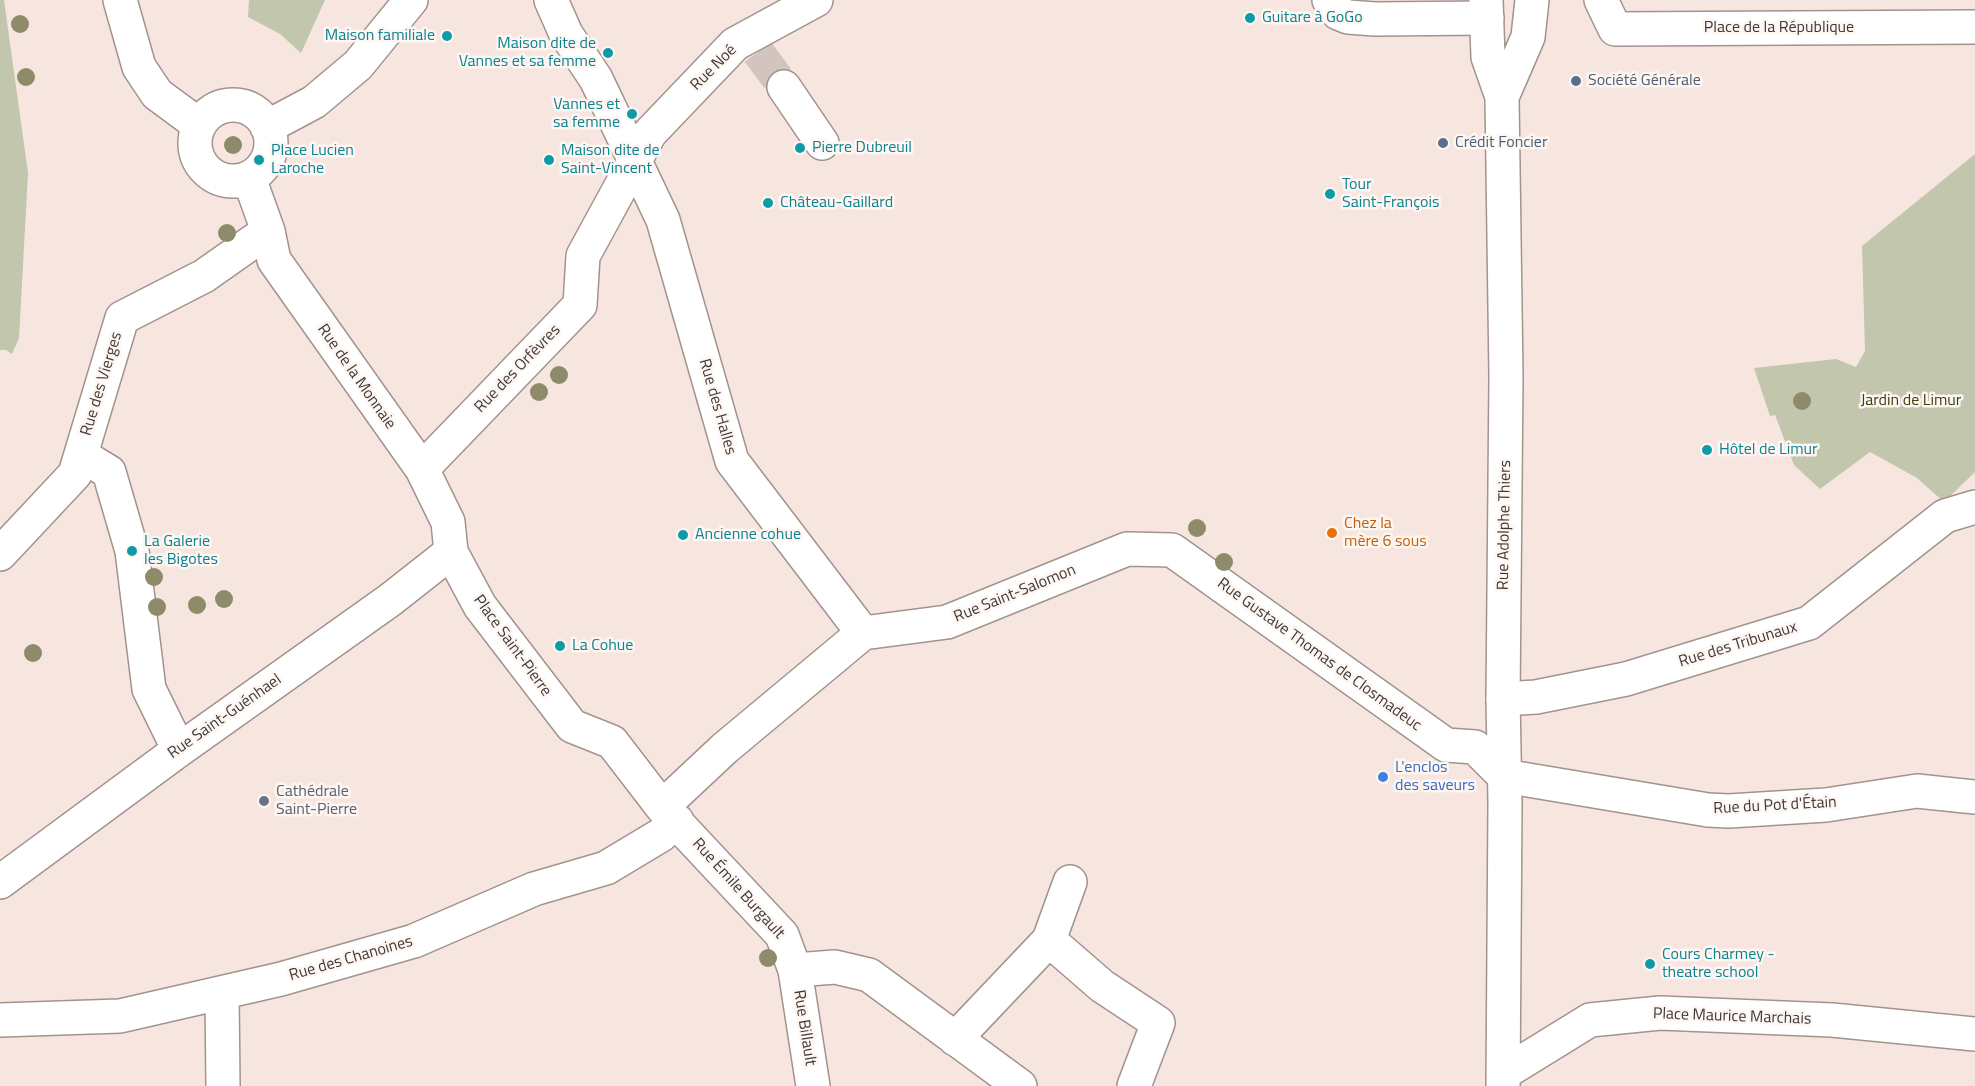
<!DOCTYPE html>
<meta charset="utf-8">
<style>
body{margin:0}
canvas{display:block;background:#f7e6e0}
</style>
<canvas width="1975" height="1086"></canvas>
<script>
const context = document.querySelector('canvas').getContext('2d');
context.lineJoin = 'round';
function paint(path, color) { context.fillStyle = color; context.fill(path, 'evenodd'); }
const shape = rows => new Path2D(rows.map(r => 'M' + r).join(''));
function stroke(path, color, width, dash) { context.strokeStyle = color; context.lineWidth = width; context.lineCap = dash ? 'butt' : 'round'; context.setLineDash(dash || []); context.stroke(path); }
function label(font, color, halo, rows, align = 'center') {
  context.font = font + ' "Titillium Web",sans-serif'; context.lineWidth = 5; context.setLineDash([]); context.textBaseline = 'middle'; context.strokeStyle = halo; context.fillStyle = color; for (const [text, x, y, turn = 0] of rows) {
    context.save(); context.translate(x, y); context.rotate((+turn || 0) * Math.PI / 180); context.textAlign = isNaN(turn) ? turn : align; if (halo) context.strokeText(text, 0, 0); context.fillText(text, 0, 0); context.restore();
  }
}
paint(shape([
 [0,0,4,0,28,173,19,338,12,354,6,350,0,350],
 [249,0,325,0,301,53,280,34,248,17],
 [1975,154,1975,472,1944,502,1917,478,1870,452,1820,489,1794,465,1775,415,1770,416,1754,368,1836,359,1856,367,1865,351,1862,246]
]), '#c1c6ad');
stroke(shape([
 [758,52,784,87]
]), '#d2c4be', 33, [33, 16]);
const minor = shape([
 [120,0,139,67,157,94,199,125],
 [551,0,566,34,596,79,663,220,732,461,863,633],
 [1329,0,1338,13,1348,17,1375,19,1487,18],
 [1601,0,1615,29,1975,27],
 [784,87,822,143],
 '195 143a38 38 0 1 1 76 0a38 38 0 1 1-76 0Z',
 [267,127,314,102,358,65,411,0],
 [249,178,268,231,274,260,422,469,448,522,451,552,480,606,572,726,612,742,662,807,782,935,795,970,813,1086],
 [81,455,109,472,132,551,149,689,179,750],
 [422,469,580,305,583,256,650,133,735,44,816,0],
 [0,554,75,474,122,318,204,276,268,231],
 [1503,699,1536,697,1626,679,1809,623,1945,516,1975,507],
 [662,807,725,748,863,633,947,622,1127,549,1172,550,1446,745,1475,747,1504,776,1708,810,1729,811,1826,805,1917,791,1975,797],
 [0,882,179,750,390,600,451,552],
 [1049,940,1102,986,1158,1023,1134,1086],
 [795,970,835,967,869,975,1020,1086],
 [222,993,223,1086],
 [0,1020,120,1016,281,979,414,941,534,889,606,868,661,835,677,821],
 [955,1039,1049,940,1070,882],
 [1504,1073,1590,1020,1660,1013,1832,1020,1975,1034]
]);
const major = shape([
 [1486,0,1488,57,1502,97,1506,377,1503,699,1505,802,1503,1086],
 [1502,97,1528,37,1532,0]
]);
stroke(minor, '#a3938d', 36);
stroke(major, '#a3938d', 36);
stroke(minor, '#fff', 33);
stroke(major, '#fff', 33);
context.fillStyle = '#8e8b6a';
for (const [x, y] of [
 [20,24],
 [26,77],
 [233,145],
 [227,233],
 [559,375],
 [539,392],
 [1802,401],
 [1197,528],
 [1224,562],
 [154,577],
 [224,599],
 [197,605],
 [157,607],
 [33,653],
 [768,958]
]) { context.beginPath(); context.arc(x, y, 9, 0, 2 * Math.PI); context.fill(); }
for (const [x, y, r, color] of [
 [1250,18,6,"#0f9aa8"],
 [447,36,6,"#0f9aa8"],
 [608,53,6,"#0f9aa8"],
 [1576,81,6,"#5c6f8a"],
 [632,114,6,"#0f9aa8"],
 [1443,143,6,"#5c6f8a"],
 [800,148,6,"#0f9aa8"],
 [259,160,6,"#0f9aa8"],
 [549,160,6,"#0f9aa8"],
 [1330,194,6,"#0f9aa8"],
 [768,203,6,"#0f9aa8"],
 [1707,450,6,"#0f9aa8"],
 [1332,533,6,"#e8710a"],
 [683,535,6,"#0f9aa8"],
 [132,551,6,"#0f9aa8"],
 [560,646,6,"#0f9aa8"],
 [1383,777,6,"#3f7fe0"],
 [264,801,6,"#6b7280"],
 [1650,964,6,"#0f9aa8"]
]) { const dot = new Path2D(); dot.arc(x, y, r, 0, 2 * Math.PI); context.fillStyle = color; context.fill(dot); stroke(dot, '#fdf6f3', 2); }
label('16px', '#0d838f', '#fdf6f3', [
 ["Guitare à GoGo",1262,18],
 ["Maison familiale",435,36,"right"],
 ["Maison dite de",596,44,"right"],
 ["Vannes et sa femme",596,62,"right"],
 ["Vannes et",620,105,"right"],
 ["sa femme",620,123,"right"],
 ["Pierre Dubreuil",812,148],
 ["Place Lucien",271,151],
 ["Laroche",271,169],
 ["Maison dite de",561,151],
 ["Saint-Vincent",561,169],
 ["Tour",1342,185],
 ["Saint-François",1342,203],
 ["Château-Gaillard",780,203],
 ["Hôtel de Limur",1719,450],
 ["Ancienne cohue",695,535],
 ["La Galerie",144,542],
 ["les Bigotes",144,560],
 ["La Cohue",572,646],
 ["Cours Charmey -",1662,955],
 ["theatre school",1662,973]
], 'left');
label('16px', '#403a37', '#fdf6f3', [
 ["Place de la République",1779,28],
 ["Rue Noé",714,68,-45],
 ["Rue des Orfèvres",518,369,-46],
 ["Rue de la Monnaie",356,377,55],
 ["Rue des Vierges",102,384,-73],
 ["Rue des Halles",717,407,74],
 ["Rue Adolphe Thiers",1505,525,-89],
 ["Rue Saint-Salomon",1015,594,-22],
 ["Rue des Tribunaux",1738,645,-17],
 ["Place Saint-Pierre",512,646,54],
 ["Rue Gustave Thomas de Closmadeuc",1319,655,36],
 ["Rue Saint-Guénhael",225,717,-35],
 ["Rue du Pot d'Étain",1775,806,-3],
 ["Rue Émile Burgault",738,889,48],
 ["Rue des Chanoines",351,959,-16],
 ["Place Maurice Marchais",1732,1017,2],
 ["Rue Billault",804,1028,81]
]);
label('16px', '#4e5e75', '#fdf6f3', [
 ["Société Générale",1588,81],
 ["Crédit Foncier",1455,143]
], 'left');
label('16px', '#394109', '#fdf6f3', [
 ["Jardin de Limur",1911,401]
]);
label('16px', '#c56008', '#fdf6f3', [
 ["Chez la",1344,524],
 ["mère 6 sous",1344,542]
], 'left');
label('16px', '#366cbe', '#fdf6f3', [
 ["L'enclos",1395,768],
 ["des saveurs",1395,786]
], 'left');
label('16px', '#5b616d', '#fdf6f3', [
 ["Cathédrale",276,792],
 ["Saint-Pierre",276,810]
], 'left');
</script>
